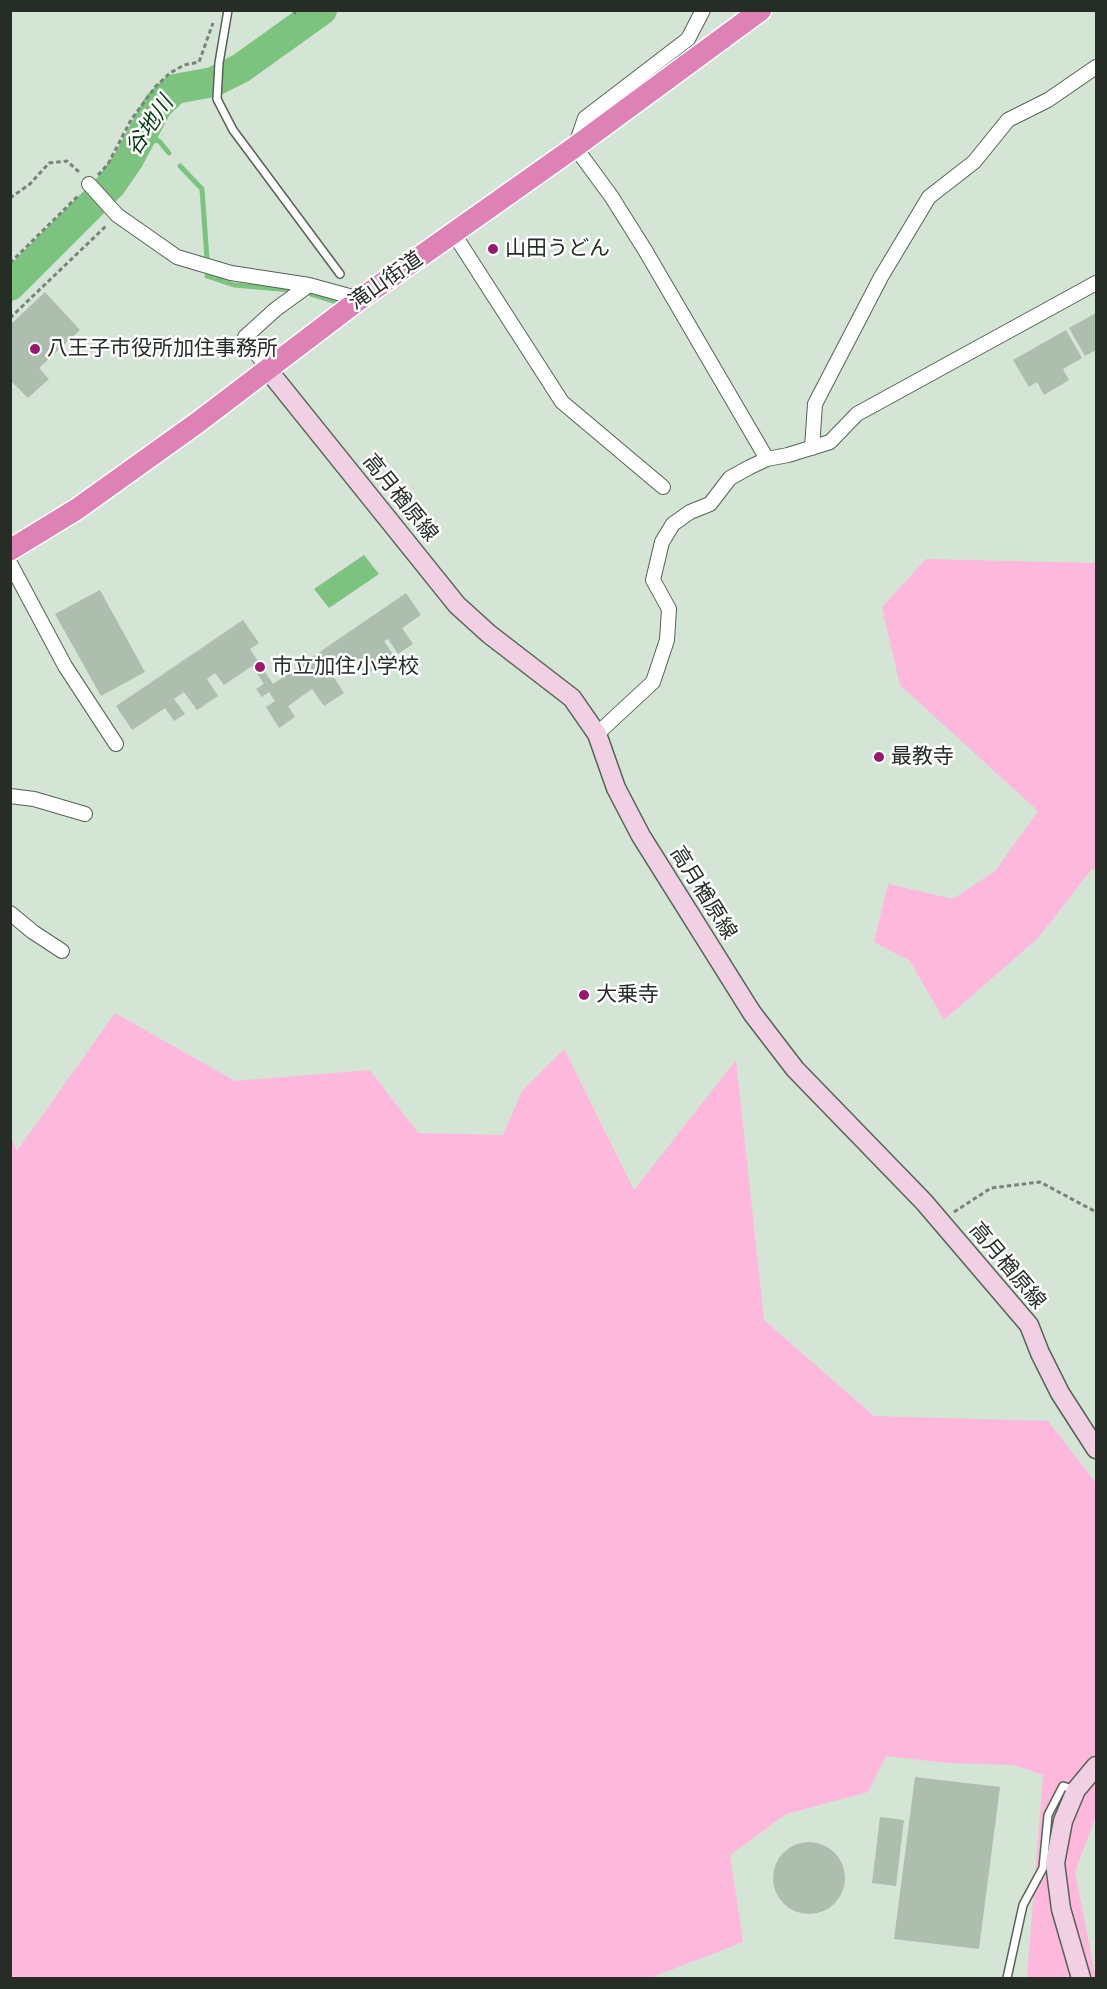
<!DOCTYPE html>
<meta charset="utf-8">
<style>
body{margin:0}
#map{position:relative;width:1107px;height:1989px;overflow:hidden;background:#d4e4d5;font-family:Karla,sans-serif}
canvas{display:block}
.frame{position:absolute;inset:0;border:12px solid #262c26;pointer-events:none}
</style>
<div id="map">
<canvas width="1107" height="1989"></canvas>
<div class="frame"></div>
</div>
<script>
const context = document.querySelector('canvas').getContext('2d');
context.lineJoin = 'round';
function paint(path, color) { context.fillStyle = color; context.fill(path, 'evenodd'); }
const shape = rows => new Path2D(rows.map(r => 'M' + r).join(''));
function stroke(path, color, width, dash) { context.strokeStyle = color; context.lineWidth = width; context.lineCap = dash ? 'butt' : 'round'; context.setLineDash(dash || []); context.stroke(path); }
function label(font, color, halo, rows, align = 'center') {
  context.font = font + ' Karla,"Noto Sans JP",sans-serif'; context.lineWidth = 5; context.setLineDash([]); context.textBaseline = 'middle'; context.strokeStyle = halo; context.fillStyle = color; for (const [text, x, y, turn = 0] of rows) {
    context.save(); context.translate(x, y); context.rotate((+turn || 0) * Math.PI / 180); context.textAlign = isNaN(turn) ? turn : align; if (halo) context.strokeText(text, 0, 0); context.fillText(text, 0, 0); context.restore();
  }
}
paint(shape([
 [926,559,1096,563,1096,868,1091,870,1038,938,944,1020,910,961,874,942,888,884,953,899,995,871,1038,811,900,685,882,607],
 [115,1013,235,1081,370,1070,418,1133,503,1135,522,1091,564,1049,634,1190,736,1060,764,1320,874,1416,1048,1421,1096,1483,1096,1816,1075,1872,1096,1978,1027,1978,1043,1775,1014,1765,948,1763,886,1756,868,1792,786,1814,730,1855,743,1942,650,1978,11,1978,10,1135,17,1151]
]), '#fdb8db');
paint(shape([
 [364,555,379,574,329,608,314,589]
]), '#7cc380');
stroke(shape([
 [141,137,159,141,169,153],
 [180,166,202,189,207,259],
 [207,276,234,285,291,290],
 [311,294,337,302]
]), '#7cc380', 5);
stroke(shape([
 [10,286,111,185,129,159,158,105,175,89,213,82,241,68,322,10]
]), '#7cc380', 30);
paint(shape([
 [45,292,80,330,39,368,49,379,28,398,10,380,10,325],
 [1096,313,1096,350,1085,356,1069,328],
 [1066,330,1082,358,1063,369,1069,380,1044,395,1037,382,1029,387,1013,360],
 [100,590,145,672,101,696,55,614],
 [406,593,421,615,402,628,413,644,398,654,388,639,384,641,394,656,366,675,356,660,333,676,344,693,324,706,312,689,288,706,295,717,279,728,266,707,275,701,269,692,262,697,256,689,264,684,252,666,224,685,215,673,207,679,218,696,197,710,184,692,174,699,185,714,174,721,165,708,132,730,116,706,243,620,259,643,250,649,273,684],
 [915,1777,1000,1787,979,1949,894,1939],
 [880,1817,904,1820,896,1886,872,1883],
 '773 1878a36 36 0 1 1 72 0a36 36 0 1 1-72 0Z'
]), '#adbdae');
const service = shape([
 [228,10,219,63,217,99,233,130,340,274],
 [1007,1978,1023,1905,1043,1868,1048,1815,1063,1786,1076,1790]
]);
const minor = shape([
 [703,10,688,39,585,118,575,147,611,196,645,250,767,459],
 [89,184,117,215,177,257,231,273,309,285,360,299],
 [454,234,562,402,663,487],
 [268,370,245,337,276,309,309,285],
 [812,448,815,404,881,277,929,197,974,162,1008,120,1048,100,1096,67],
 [10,563,65,666,116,744],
 [597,734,653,682,667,640,669,609,653,580,662,542,673,524,690,512,710,504,730,478,750,467,767,459,788,455,830,442,857,414,1096,283],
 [10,796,34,799,85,814],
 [10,913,33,932,62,951]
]);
const secondary = shape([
 [268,370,457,605,489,634,572,698,597,734,616,788,641,836,752,1013,795,1069,924,1202,1029,1325,1040,1353,1060,1393,1096,1449],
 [1081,1978,1061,1909,1055,1863,1063,1821,1076,1790,1096,1766]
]);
const trunk = shape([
 [10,550,77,509,197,423,360,299,575,147,761,10]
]);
stroke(service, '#556355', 10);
stroke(minor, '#556355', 16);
stroke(secondary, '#556355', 21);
stroke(trunk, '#fff', 24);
stroke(shape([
 [293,10,295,13,298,10],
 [98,175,108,164,131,120,156,86,170,73,184,65,199,62,213,23],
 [10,198,30,184,49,163,67,161,80,173],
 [10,263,79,195],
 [10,318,106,226],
 [954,1212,991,1188,1040,1182,1096,1212]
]), '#788378', 3, [4.5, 3]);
stroke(service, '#fff', 7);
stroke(minor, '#fff', 14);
stroke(secondary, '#f2d0e4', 18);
stroke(trunk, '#de82b6', 21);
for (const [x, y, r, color] of [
 [493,249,6,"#9b196d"],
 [35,349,6,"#9b196d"],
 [260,667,6,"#9b196d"],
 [879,757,6,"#9b196d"],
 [584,995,6,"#9b196d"]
]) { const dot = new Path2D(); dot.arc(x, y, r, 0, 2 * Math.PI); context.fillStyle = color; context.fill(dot); stroke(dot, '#fff', 2); }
label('21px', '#262c26', '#fff', [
 ["山田うどん",505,249],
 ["八王子市役所加住事務所",47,349],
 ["市立加住小学校",272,667],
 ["最教寺",891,757],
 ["大乗寺",596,995]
], 'left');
label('21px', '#262c26', '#fff', [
 ["滝山街道",386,281,-35],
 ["高月楢原線",400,498,51],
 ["高月楢原線",703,893,58],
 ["高月楢原線",1007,1266,50]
]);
label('italic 22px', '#073b10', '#fff', [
 ["谷地川",150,126,-56]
]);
</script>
